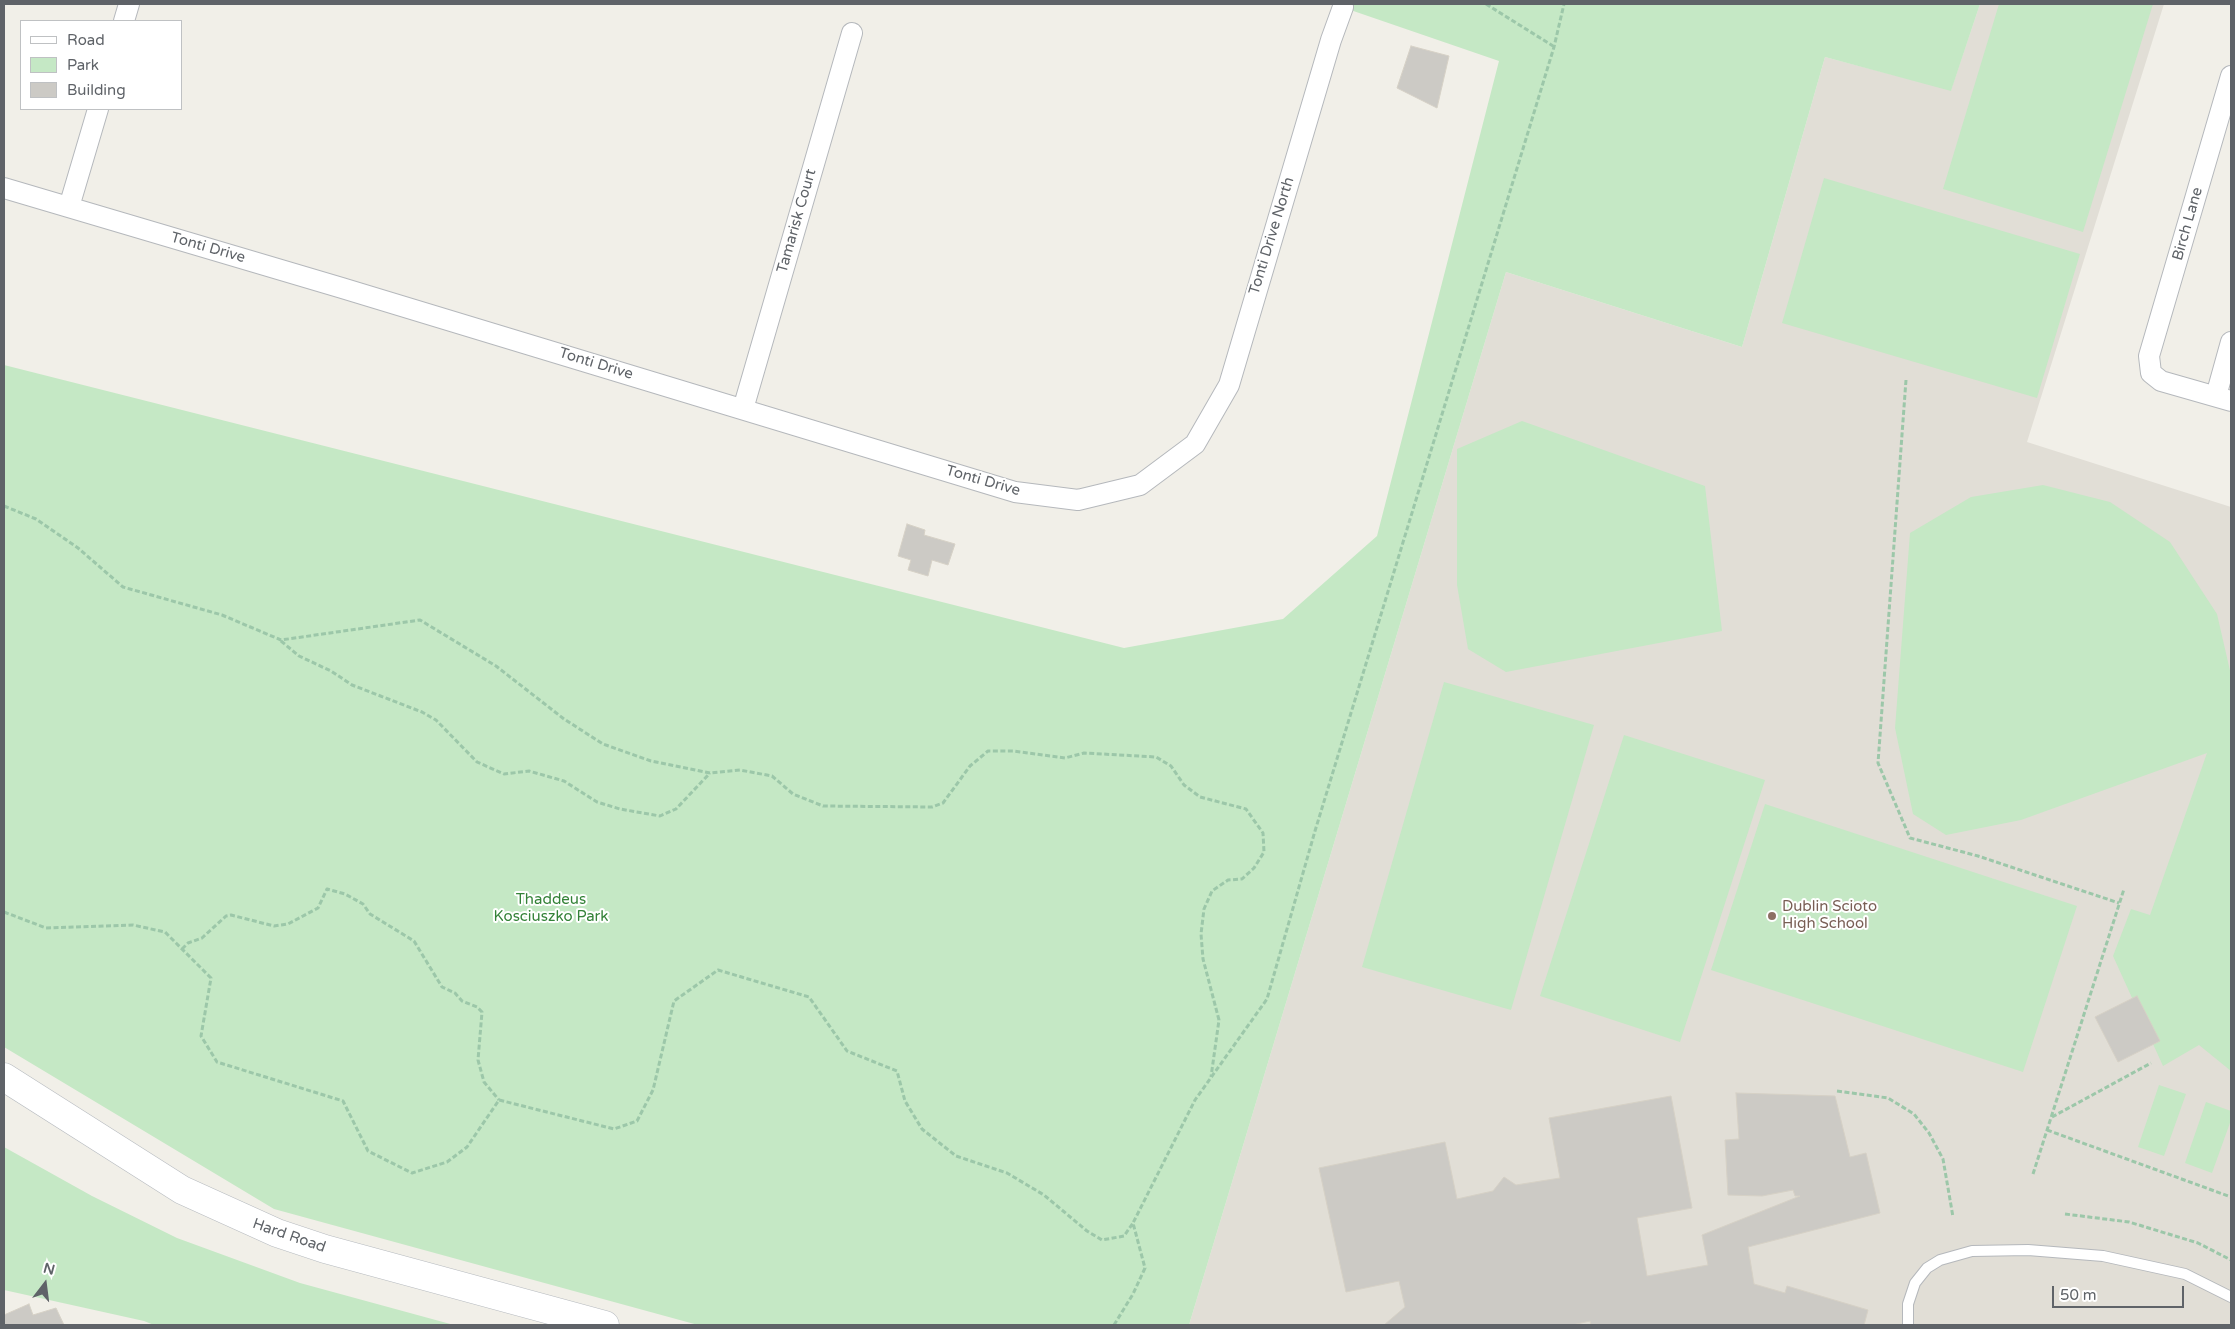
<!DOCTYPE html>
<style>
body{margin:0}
#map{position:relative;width:2235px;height:1329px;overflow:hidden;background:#f1efe8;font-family:"Varela Round",sans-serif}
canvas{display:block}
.frame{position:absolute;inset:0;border:5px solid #5f6368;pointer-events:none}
.legend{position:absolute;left:20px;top:20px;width:162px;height:90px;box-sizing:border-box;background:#fff;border:1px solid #bfc1c3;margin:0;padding:6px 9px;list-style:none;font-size:15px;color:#5f6368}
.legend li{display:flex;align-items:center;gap:10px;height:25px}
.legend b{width:25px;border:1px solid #bfc1c3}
.north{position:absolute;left:20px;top:1259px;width:50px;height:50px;-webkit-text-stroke:4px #fff;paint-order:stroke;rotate:15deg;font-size:14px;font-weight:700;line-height:20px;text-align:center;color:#5f6368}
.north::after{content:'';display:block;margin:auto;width:18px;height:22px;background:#5f6368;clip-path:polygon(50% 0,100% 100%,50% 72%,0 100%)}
.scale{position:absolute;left:2052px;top:1286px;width:132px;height:22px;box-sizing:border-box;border:2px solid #5f6368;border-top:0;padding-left:6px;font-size:15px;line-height:18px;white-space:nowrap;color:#5f6368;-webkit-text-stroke:4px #fff;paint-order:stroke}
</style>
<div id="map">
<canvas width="2235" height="1329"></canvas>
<div class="frame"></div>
<ul class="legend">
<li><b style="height:6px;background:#fff"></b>Road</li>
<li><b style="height:14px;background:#c5e8c5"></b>Park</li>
<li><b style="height:14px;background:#cccac5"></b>Building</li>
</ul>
<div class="north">N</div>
<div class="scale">50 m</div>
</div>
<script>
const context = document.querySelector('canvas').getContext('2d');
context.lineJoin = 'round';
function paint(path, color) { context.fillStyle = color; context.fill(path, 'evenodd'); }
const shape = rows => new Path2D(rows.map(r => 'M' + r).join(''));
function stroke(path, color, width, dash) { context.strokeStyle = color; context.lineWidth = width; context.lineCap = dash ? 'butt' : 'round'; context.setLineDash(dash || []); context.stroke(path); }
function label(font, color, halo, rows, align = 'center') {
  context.font = font + ' "Varela Round",sans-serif'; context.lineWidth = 4; context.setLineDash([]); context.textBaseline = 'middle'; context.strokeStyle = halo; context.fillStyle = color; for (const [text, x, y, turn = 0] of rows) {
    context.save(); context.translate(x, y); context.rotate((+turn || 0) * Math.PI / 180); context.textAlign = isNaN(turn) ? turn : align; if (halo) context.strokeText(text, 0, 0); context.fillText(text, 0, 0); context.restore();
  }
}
paint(shape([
 [1980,4,2164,4,2027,442,2231,507,2231,1325,1189,1325,1506,272,1742,347,1825,57,1951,90]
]), '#e1ded6');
paint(shape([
 [1333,4,1980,4,1951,91,1825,57,1742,347,1506,272,1189,1325,698,1325,274,1209,4,1047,4,365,1124,648,1283,619,1377,536,1499,61],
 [1999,4,2153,4,2083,232,1943,189],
 [1824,178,2080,254,2037,398,1782,323],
 [1522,421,1705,486,1722,631,1506,672,1468,649,1457,585,1457,449],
 [2043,485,2110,502,2170,542,2217,614,2231,675,2231,1071,2199,1045,2163,1066,2113,956,2131,909,2150,915,2207,753,2021,820,1946,835,1913,814,1895,728,1910,533,1971,497],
 [1444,682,1594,725,1511,1010,1362,967],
 [1624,735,1765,780,1680,1042,1540,996],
 [1765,804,2077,906,2023,1072,1711,970],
 [2159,1085,2186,1094,2164,1156,2138,1147],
 [2206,1102,2231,1111,2231,1120,2212,1173,2185,1163],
 [4,1147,92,1196,177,1238,300,1283,454,1325,154,1325,144,1321,4,1290]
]), '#c5e8c5');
const building = shape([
 [1411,46,1449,56,1437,108,1397,88,1411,46],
 [907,524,925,530,924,535,955,544,948,565,932,560,928,576,908,570,911,560,898,556,907,524],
 [2137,996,2160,1041,2118,1062,2095,1017,2137,996],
 [1736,1093,1835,1096,1850,1157,1866,1153,1880,1213,1748,1247,1754,1284,1785,1293,1787,1286,1868,1310,1864,1325,1591,1325,1590,1321,1572,1325,1384,1325,1405,1307,1399,1281,1346,1292,1319,1168,1445,1142,1457,1199,1493,1191,1504,1177,1516,1185,1560,1178,1549,1118,1671,1096,1692,1208,1637,1218,1647,1276,1708,1265,1702,1235,1800,1196,1795,1196,1793,1190,1762,1196,1728,1195,1725,1140,1739,1139,1736,1093],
 [29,1304,33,1315,56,1308,64,1325,4,1325,4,1315,29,1304]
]);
paint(building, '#cccac5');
stroke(building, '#d6d1c6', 1);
const lane = shape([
 [1908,1325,1908,1304,1915,1283,1927,1268,1940,1260,1972,1251,2028,1250,2103,1256,2185,1274,2231,1297]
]);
const street = shape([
 [124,21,129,4],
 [2231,76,2149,356,2151,373,2161,381,2231,401],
 [4,188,342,288,1015,492,1078,500,1140,485,1195,444,1229,385,1331,40,1343,7],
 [69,207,98,109],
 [2216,396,2231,342],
 [743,409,852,33]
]);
const secondary = shape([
 [4,1077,182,1190,277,1233,325,1249,605,1325]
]);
stroke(lane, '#b5b8bc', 12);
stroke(street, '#b5b8bc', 22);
stroke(secondary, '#b6babf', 29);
stroke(shape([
 [1486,4,1553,46],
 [1906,380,1878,763,1910,838,1978,856,2119,903],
 [4,506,36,519,78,548,123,587,222,615,281,640,420,620,496,666,564,719,603,744,651,761,710,773,740,770,772,776,793,794,823,806,932,807,943,803,970,766,988,751,1013,751,1065,758,1084,753,1156,757,1171,766,1184,785,1200,797,1246,809,1263,833,1264,852,1254,868,1242,879,1228,880,1212,891,1204,909,1201,934,1203,959,1219,1020,1211,1077],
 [281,641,299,656,331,671,352,685,422,712,436,720,477,762,504,774,529,771,564,781,597,802,620,809,660,816,676,809,710,773],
 [4,912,46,928,133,925,165,932,211,978,201,1036,217,1062,343,1101,368,1151,412,1173,447,1162,467,1147,499,1100,614,1129,637,1121,653,1090,674,1001,718,970,809,997,847,1051,897,1071,905,1101,922,1129,956,1156,1007,1173,1044,1195,1087,1231,1102,1240,1124,1236,1133,1223],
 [182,949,188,943,202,938,226,916,231,915,274,926,288,924,318,908,327,889,345,894,363,904,370,914,414,941,442,987,455,993,462,1001,477,1007,482,1012,478,1060,484,1082,499,1100],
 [1837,1091,1888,1098,1914,1114,1929,1133,1943,1159,1953,1217],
 [2052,1117,2151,1063],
 [2047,1130,2231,1197],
 [2033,1174,2124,889],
 [2065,1214,2129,1222,2198,1243,2231,1260],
 [1114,1325,1133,1294,1145,1268,1133,1223,1195,1100,1267,999,1315,831,1554,47,1564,4],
 [1892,1325,1892,1324]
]), '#9cc7a9', 3, [5, 2.5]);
stroke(lane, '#fff', 10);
stroke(street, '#fff', 20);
stroke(secondary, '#fff', 28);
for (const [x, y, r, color] of [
 [1772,916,5,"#8d6e63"]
]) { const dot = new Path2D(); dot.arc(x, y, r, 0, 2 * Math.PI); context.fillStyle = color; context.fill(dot); stroke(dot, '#fff', 2); }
label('15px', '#5f6368', '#fff', [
 ["Tamarisk Court",797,221,-74],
 ["Birch Lane",2188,224,-74],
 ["Tonti Drive North",1272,236,-73],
 ["Tonti Drive",208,248,16],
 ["Tonti Drive",596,364,17],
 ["Tonti Drive",983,481,16],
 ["Hard Road",289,1236,19]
]);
label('15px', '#348238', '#fff', [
 ["Thaddeus",551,900],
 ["Kosciuszko Park",551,917]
]);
label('15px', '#785e54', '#fff', [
 ["Dublin Scioto",1782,907],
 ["High School",1782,924]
], 'left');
</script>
